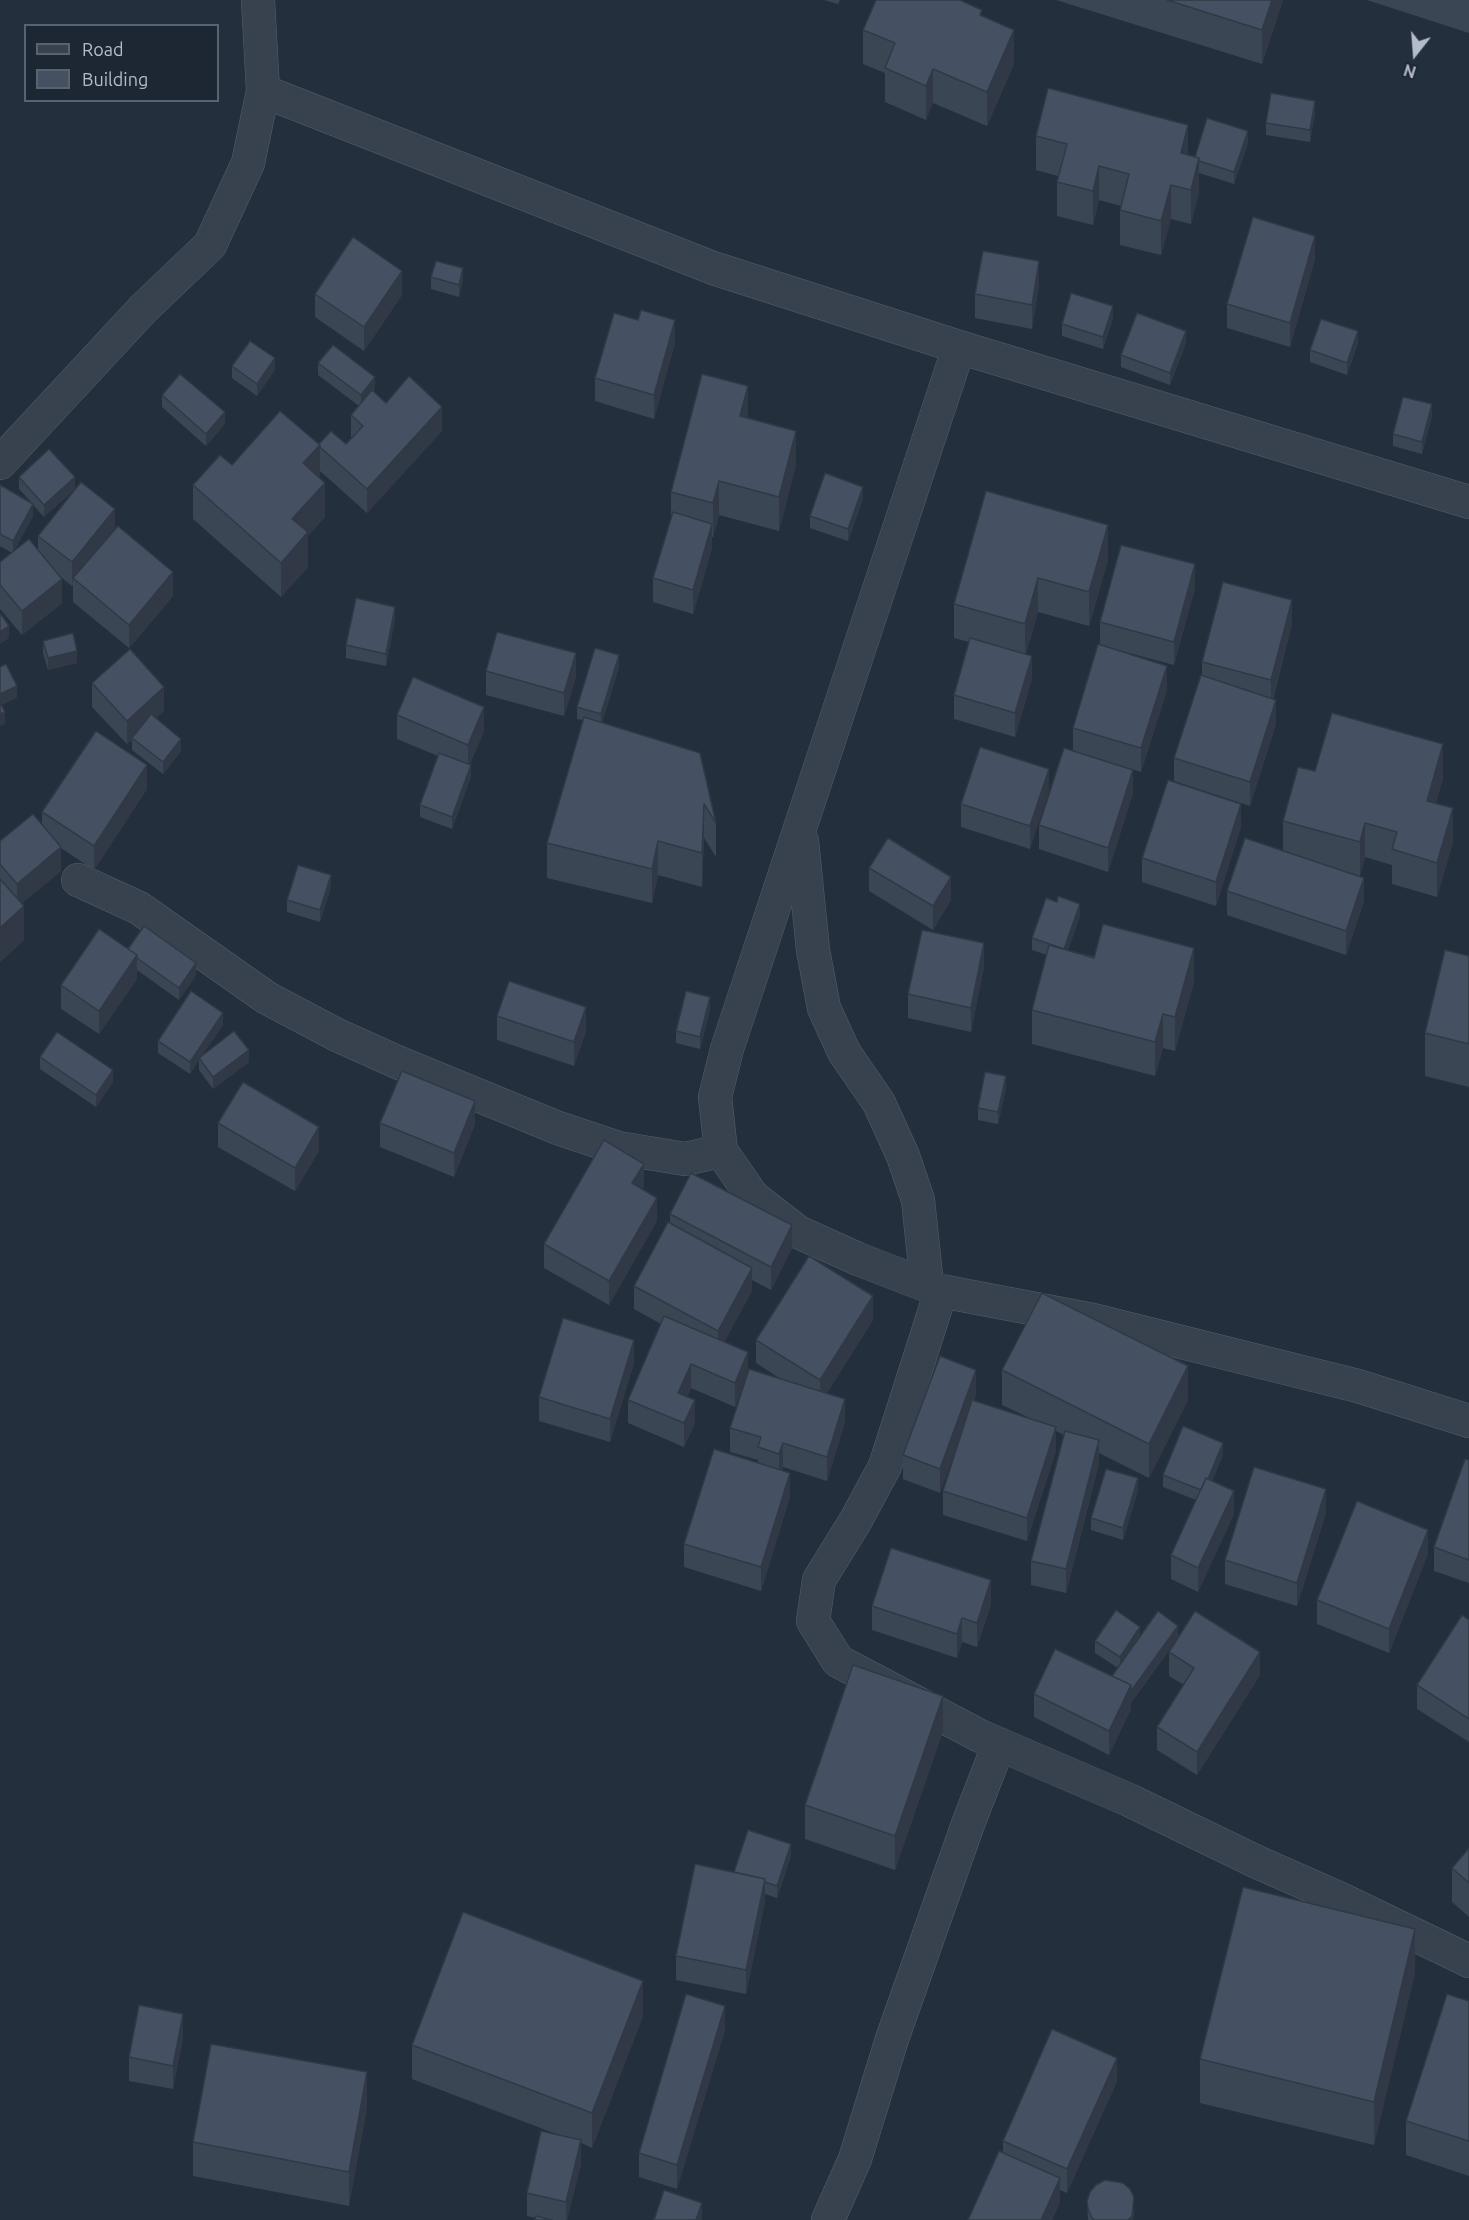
<!DOCTYPE html>
<style>
body{margin:0}
#map{position:relative;width:1469px;height:2220px;overflow:hidden;background:#242f3e;font-family:Ubuntu,sans-serif}
canvas{display:block}
.legend{position:absolute;left:24px;top:24px;width:195px;height:78px;box-sizing:border-box;background:#1d2633;border:2px solid #59626f;margin:0;padding:8px 10px;list-style:none;font-size:18px;color:#b4bcc9}
.legend li{display:flex;align-items:center;gap:12px;height:30px}
.legend b{width:30px;border:2px solid #59626f}
.north{position:absolute;left:1385px;top:24px;width:60px;height:60px;-webkit-text-stroke:4px #1d2633;paint-order:stroke;rotate:197deg;font-size:16px;font-weight:700;line-height:24px;text-align:center;color:#b4bcc9}
.north::after{content:'';display:block;margin:auto;width:21px;height:27px;background:#b4bcc9;clip-path:polygon(50% 0,100% 100%,50% 72%,0 100%)}
</style>
<div id="map">
<canvas width="1469" height="2220"></canvas>
<ul class="legend">
<li><b style="height:8px;background:#38414e"></b>Road</li>
<li><b style="height:16px;background:#455162"></b>Building</li>
</ul>
<div class="north">N</div>
</div>
<script>
const context = document.querySelector('canvas').getContext('2d');
context.lineJoin = 'round';
const shape = rows => new Path2D(rows.map(r => 'M' + r).join(''));
function stroke(path, color, width, dash) { context.strokeStyle = color; context.lineWidth = width; context.lineCap = dash ? 'butt' : 'round'; context.setLineDash(dash || []); context.stroke(path); }
function paint(path, color) { context.fillStyle = color; context.fill(path, 'evenodd'); }
const minor = shape([
 [263,91,713,268,959,347,1469,502],
 [959,347,727,1049,715,1097,721,1151,753,1197,798,1232,858,1259,941,1291,1093,1320,1358,1386,1469,1421],
 [0,463,143,309,210,245,248,163,263,91,258,0],
 [802,841,813,950,824,1008,844,1052,879,1103,903,1156,918,1200,927,1285],
 [78,880,139,908,267,998,337,1035,397,1062,558,1128,618,1148,685,1159,721,1151],
 [941,1291,885,1466,856,1520,819,1580,813,1621,838,1661,980,1736,1129,1800,1257,1862,1343,1900,1469,1961],
 [828,2220,855,2159,892,2039,968,1824,999,1744]
]);
stroke(minor, '#565f6c', 34);
stroke(minor, '#38414e', 33);
paint(shape([
 [824,0,840,0,838,4],
 [1056,0,1283,0,1262,64],
 [1367,0,1469,0,1469,33],
 [982,16,1014,64,987,126,933,103,926,120,885,102,885,73,863,64,863,30],
 [1315,113,1310,142,1266,135,1266,123],
 [1036,136,1188,155,1195,157,1248,143,1234,184,1199,173,1199,192,1191,224,1171,219,1161,255,1120,245,1120,210,1121,206,1099,200,1093,225,1057,216,1057,182,1058,176,1036,170],
 [1315,259,1290,347,1227,328,1227,304],
 [431,277,463,280,459,297,431,289],
 [1039,285,1032,329,975,318,975,294],
 [315,294,402,295,364,351,315,317],
 [1113,318,1103,349,1062,336,1062,324],
 [638,320,675,343,654,419,595,401,595,378],
 [1186,343,1170,385,1121,367,1121,355],
 [1358,343,1347,375,1310,362,1310,350],
 [318,363,375,389,373,391,386,403,442,431,367,513,320,471,320,478,325,517,308,536,308,567,281,597,193,519,193,485,232,465,319,444,346,444,351,439,351,415,359,406,318,375],
 [232,366,275,370,257,396,232,378],
 [162,395,225,424,206,446,162,407],
 [1432,416,1422,454,1393,446,1393,434],
 [748,418,796,465,779,531,719,515,713,537,712,537,712,548,693,614,653,602,653,578,671,518,671,492],
 [19,477,75,489,44,517,33,505,33,516,14,551,38,551,38,536,115,529,173,596,129,648,73,602,73,585,72,586,57,574,62,603,22,635,0,609,0,562,12,553,0,546,0,485,31,502,19,489],
 [986,491,1108,560,1089,626,1038,612,1026,654,1032,679,1015,737,954,719,954,695,969,642,954,638,954,604],
 [863,499,848,541,810,528,810,516],
 [1195,588,1174,665,1114,649,1167,690,1141,772,1117,765,1133,793,1108,872,1039,849,1039,825,1073,751,1073,728,1100,645,1100,622],
 [395,619,386,666,346,658,346,645],
 [1292,624,1273,699,1276,724,1250,806,1174,781,1174,758,1202,676,1202,662],
 [43,641,77,663,48,670,43,653],
 [619,667,602,723,700,753,716,823,716,857,704,838,702,887,658,875,652,903,547,878,547,843,583,720,577,719,577,707],
 [486,671,576,677,564,716,486,695],
 [92,683,164,711,156,718,181,751,163,774,132,750,132,740,127,744,92,707],
 [397,715,484,731,470,764,471,777,452,829,420,817,420,805,438,756,397,739],
 [1049,769,1030,849,961,827,961,804],
 [1315,771,1443,778,1436,803,1453,842,1437,897,1392,884,1392,865,1365,857,1360,876,1364,901,1346,955,1227,915,1227,891,1283,851,1283,821],
 [147,789,94,870,61,848,61,871,22,903,24,940,0,962,0,841,42,825,42,812],
 [1241,827,1216,906,1142,882,1142,858],
 [869,868,951,900,933,930,869,891],
 [331,887,320,922,287,912,287,900],
 [1080,916,1068,950,1194,982,1175,1051,1163,1048,1155,1076,1032,1044,1032,1010,1047,955,1032,950,1032,938],
 [128,949,196,975,179,1000,137,970,137,979,99,1034,61,1009,61,985],
 [1469,956,1469,1087,1425,1076,1425,1033],
 [984,967,971,1032,908,1018,908,994],
 [710,1009,700,1049,676,1043,676,1031],
 [497,1016,586,1031,574,1066,497,1040],
 [223,1025,201,1057,249,1062,213,1089,199,1070,199,1059,190,1074,158,1053,158,1041],
 [40,1057,113,1082,96,1107,40,1069],
 [1006,1088,998,1124,978,1120,978,1108],
 [218,1123,319,1151,295,1191,218,1147],
 [380,1123,475,1124,454,1177,380,1147],
 [644,1187,643,1189,657,1221,609,1305,544,1268,544,1244],
 [670,1214,792,1248,771,1290,752,1280,752,1291,724,1342,748,1373,779,1378,756,1363,756,1340,873,1320,827,1393,845,1422,827,1481,783,1467,782,1470,790,1497,761,1591,684,1567,684,1544,758,1463,758,1460,730,1452,730,1428,744,1385,735,1407,691,1388,687,1397,695,1423,684,1447,628,1423,628,1400,661,1324,634,1309,634,1286,670,1223],
 [634,1363,610,1442,539,1421,539,1397],
 [1002,1370,1188,1400,1149,1478,1099,1453,1099,1464,1066,1593,1031,1585,1031,1561,1064,1435,1056,1431,1056,1451,1027,1541,943,1515,943,1491,960,1437,940,1493,903,1479,903,1455,976,1394,974,1401,1034,1420,1002,1405],
 [1223,1455,1212,1481,1234,1514,1198,1592,1171,1579,1171,1555,1196,1500,1163,1487,1163,1475],
 [1469,1460,1469,1583,1434,1571,1434,1547],
 [1138,1490,1123,1540,1091,1530,1091,1518],
 [1326,1513,1297,1606,1225,1584,1225,1560],
 [1428,1554,1389,1653,1317,1624,1317,1600],
 [991,1604,977,1647,962,1642,957,1658,872,1630,872,1606],
 [1469,1620,1469,1742,1417,1709,1417,1685],
 [1140,1636,1178,1638,1131,1703,1131,1709,1109,1755,1034,1717,1034,1694,1112,1676,1118,1668,1095,1653,1095,1641],
 [1169,1652,1260,1675,1197,1775,1157,1750,1157,1727,1184,1685,1169,1676],
 [943,1731,895,1870,805,1839,805,1805],
 [1469,1848,1469,1917,1452,1902,1452,1868],
 [791,1856,777,1898,765,1894,765,1902,746,1994,676,1980,676,1956,734,1872],
 [1415,1973,1374,2145,1200,2103,1200,2059],
 [1469,2001,1469,2176,1406,2155,1406,2121],
 [643,2016,592,2148,581,2143,581,2164,567,2220,535,2220,536,2218,527,2216,527,2193,559,2135,412,2079,412,2045],
 [725,2030,677,2189,639,2177,639,2153],
 [183,2038,173,2089,129,2081,129,2057],
 [1117,2081,1067,2193,1060,2190,1060,2202,1052,2220,968,2220,1003,2153,1003,2141],
 [367,2107,349,2206,193,2176,193,2142],
 [1087,2201,1134,2210,1133,2220,1088,2220]
]), '#3b4654');
paint(shape([
 [1272,0,1283,0,1262,64,1262,30],
 [1014,30,1014,64,987,126,987,92],
 [933,69,933,103,926,120,926,86],
 [1315,101,1315,113,1310,142,1310,130],
 [1188,125,1188,159,1181,153],
 [1248,131,1248,143,1234,184,1234,172],
 [1199,158,1199,192,1191,224,1191,190],
 [1099,166,1099,200,1093,225,1093,191],
 [1171,185,1171,219,1161,255,1161,221],
 [1315,236,1315,259,1290,347,1290,323],
 [1039,261,1039,285,1032,329,1032,305],
 [463,268,463,280,459,297,459,285],
 [402,271,402,295,364,351,364,327],
 [1113,306,1113,318,1103,349,1103,337],
 [675,320,675,343,654,419,654,395],
 [1186,331,1186,343,1170,385,1170,373],
 [1358,331,1358,343,1347,375,1347,363],
 [275,358,275,370,257,396,257,384],
 [375,377,375,389,361,407,361,395],
 [748,386,748,420,740,416],
 [1432,404,1432,416,1422,454,1422,442],
 [442,407,442,431,367,513,367,489],
 [225,412,225,424,206,446,206,434],
 [796,431,796,465,779,531,779,497],
 [320,445,320,479,303,463],
 [75,477,75,489,44,517,44,505],
 [719,481,719,515,713,537,713,503],
 [325,483,325,517,308,536,308,567,281,597,281,563,292,519],
 [863,487,863,499,848,541,848,529],
 [33,504,33,516,13,553,13,541],
 [115,509,115,532,73,578,72,586,72,562],
 [712,524,712,548,693,614,693,590],
 [1108,525,1108,560,1089,626,1089,592],
 [1195,564,1195,588,1174,665,1174,642],
 [173,572,173,596,129,648,129,625],
 [1038,578,1038,612,1025,658,1025,624],
 [62,579,62,603,22,635,22,611],
 [1292,600,1292,624,1271,703,1271,680],
 [395,607,395,619,386,666,386,654],
 [9,626,9,638,0,644,0,632],
 [77,651,77,663,48,670,48,658],
 [576,653,576,677,564,716,564,693],
 [619,655,619,667,601,726,601,714],
 [1032,656,1032,679,1015,737,1015,713],
 [1167,666,1167,690,1141,772,1141,748],
 [17,686,17,698,0,706,0,694],
 [164,687,164,711,133,739,132,738,132,740,127,744,127,721],
 [1276,700,1276,724,1250,806,1250,782],
 [484,707,484,731,468,768,468,745],
 [5,712,5,724,0,726,0,714],
 [181,739,181,751,163,774,163,762],
 [1443,744,1443,778,1427,835,1427,801],
 [147,765,147,789,94,870,94,846],
 [471,765,471,777,452,829,452,817],
 [1049,769,1049,792,1030,849,1030,826],
 [1133,770,1133,793,1108,872,1108,848],
 [704,804,704,838,702,887,702,853],
 [1241,804,1241,827,1216,906,1216,882],
 [1453,808,1453,842,1437,897,1437,863],
 [1365,823,1365,857,1360,876,1360,842],
 [658,841,658,875,652,903,652,869],
 [61,847,61,871,17,907,17,884],
 [331,875,331,887,320,922,320,910],
 [951,877,951,900,933,930,933,906],
 [1364,878,1364,901,1346,955,1346,931],
 [1080,904,1080,916,1064,961,1064,949],
 [24,906,24,940,0,962,0,928],
 [984,943,984,967,971,1032,971,1008],
 [1194,948,1194,982,1175,1051,1175,1017],
 [137,955,137,979,99,1034,99,1011],
 [196,963,196,975,179,1000,179,988],
 [710,997,710,1009,700,1049,700,1037],
 [586,1007,586,1031,574,1066,574,1042],
 [223,1013,223,1025,190,1074,190,1062],
 [1163,1014,1163,1048,1155,1076,1155,1042],
 [249,1050,249,1062,213,1089,213,1077],
 [113,1070,113,1082,96,1107,96,1095],
 [1006,1076,1006,1088,998,1124,998,1112],
 [475,1101,475,1124,454,1177,454,1153],
 [319,1127,319,1151,295,1191,295,1168],
 [644,1164,644,1187,632,1207,632,1183],
 [657,1198,657,1221,609,1305,609,1281],
 [792,1225,792,1248,771,1290,771,1267],
 [752,1268,752,1291,718,1354,718,1331],
 [873,1296,873,1320,820,1404,820,1380],
 [634,1340,634,1363,610,1442,610,1419],
 [748,1352,748,1376,735,1407,735,1383],
 [691,1364,691,1388,678,1417,678,1393],
 [1188,1366,1188,1400,1149,1478,1149,1444],
 [976,1370,976,1394,940,1493,940,1469],
 [845,1399,845,1422,827,1481,827,1457],
 [695,1400,695,1423,684,1447,684,1423],
 [1056,1427,1056,1451,1027,1541,1027,1518],
 [1099,1440,1099,1464,1066,1593,1066,1569],
 [783,1443,783,1467,779,1478,779,1454],
 [1223,1443,1223,1455,1203,1503,1203,1491],
 [790,1473,790,1497,761,1591,761,1567],
 [1138,1478,1138,1490,1123,1540,1123,1528],
 [1326,1489,1326,1513,1297,1606,1297,1583],
 [1234,1491,1234,1514,1198,1592,1198,1568],
 [1428,1530,1428,1554,1389,1653,1389,1629],
 [991,1580,991,1604,977,1647,977,1623],
 [962,1618,962,1642,957,1658,957,1634],
 [1178,1626,1178,1638,1131,1703,1131,1691],
 [1140,1627,1140,1639,1120,1669,1120,1657],
 [1260,1652,1260,1675,1197,1775,1197,1752],
 [1131,1685,1131,1709,1109,1755,1109,1731],
 [943,1696,943,1731,895,1870,895,1836],
 [791,1844,791,1856,777,1898,777,1886],
 [765,1879,765,1902,746,1994,746,1970],
 [1415,1929,1415,1973,1374,2145,1374,2102],
 [643,1981,643,2016,592,2148,592,2113],
 [725,2006,725,2030,677,2189,677,2165],
 [183,2014,183,2038,173,2089,173,2066],
 [1117,2058,1117,2081,1067,2193,1067,2169],
 [367,2072,367,2107,349,2206,349,2172],
 [581,2140,581,2164,567,2220,566,2220,566,2202],
 [1060,2178,1060,2202,1052,2220,1041,2220],
 [1134,2197,1133,2220,1128,2220],
 [702,2203,702,2220,696,2220]
]), '#303945');
const building = shape([
 [876,0,960,0,982,10,980,15,1014,30,987,92,933,69,926,86,885,68,895,43,863,30,876,0],
 [1167,0,1272,0,1262,30,1167,0],
 [1048,88,1188,125,1181,153,1199,158,1191,190,1171,185,1161,221,1120,210,1129,174,1099,166,1093,191,1057,182,1067,144,1036,136,1048,88],
 [1271,93,1315,101,1310,130,1266,123,1271,93],
 [1207,118,1248,131,1234,172,1199,161,1199,158,1195,157,1207,118],
 [1253,217,1315,236,1290,323,1227,304,1253,217],
 [353,237,402,271,364,327,315,294,353,237],
 [983,251,1039,261,1032,305,975,294,983,251],
 [436,261,463,268,459,285,431,277,436,261],
 [1071,293,1113,306,1103,337,1062,324,1071,293],
 [641,310,675,320,654,395,595,378,614,313,638,320,641,310],
 [1137,313,1186,331,1170,373,1121,355,1137,313],
 [1321,319,1358,331,1347,363,1310,350,1321,319],
 [250,341,275,358,257,384,232,366,250,341],
 [333,345,375,377,361,395,318,363,333,345],
 [180,374,225,412,206,434,162,395,180,374],
 [702,374,748,386,740,416,796,431,779,497,719,481,713,503,671,492,702,374],
 [409,376,442,407,367,489,320,447,320,445,319,444,331,431,346,444,363,426,351,415,372,390,386,403,409,376],
 [1403,397,1432,404,1422,442,1393,434,1403,397],
 [280,411,320,445,303,463,325,483,292,519,308,532,281,563,193,485,220,455,232,465,280,411],
 [49,449,75,477,44,505,19,477,49,449],
 [825,473,863,487,848,529,810,516,825,473],
 [81,482,115,509,72,562,38,536,81,482],
 [0,485,33,504,13,541,0,534,0,485],
 [986,491,1108,525,1089,592,1038,578,1025,624,954,604,986,491],
 [673,512,712,524,693,590,653,578,673,512],
 [118,526,173,572,129,625,73,578,118,526],
 [29,539,62,579,22,611,0,585,0,562,29,539],
 [1121,545,1195,564,1174,642,1100,622,1121,545],
 [1223,582,1292,600,1271,680,1202,662,1223,582],
 [356,598,395,607,386,654,346,645,356,598],
 [0,613,9,626,0,632,0,613],
 [497,632,576,653,564,693,486,671,497,632],
 [73,633,77,651,48,658,43,641,73,633],
 [970,638,1032,656,1015,713,954,695,970,638],
 [1098,644,1167,666,1141,748,1073,728,1098,644],
 [595,648,619,655,601,714,577,707,595,648],
 [130,649,164,687,127,721,92,683,130,649],
 [6,664,17,686,0,694,0,667,6,664],
 [1201,675,1276,700,1250,782,1174,758,1201,675],
 [413,677,484,707,468,745,397,715,413,677],
 [0,702,5,712,0,714,0,702],
 [1332,713,1443,744,1427,801,1453,808,1437,863,1392,849,1397,832,1365,823,1360,842,1283,821,1298,767,1315,771,1332,713],
 [151,714,181,739,163,762,132,738,151,714],
 [584,717,700,753,716,823,704,804,702,853,658,841,652,869,547,843,584,717],
 [96,731,147,765,94,846,42,812,96,731],
 [980,747,1049,769,1030,826,961,804,980,747],
 [1064,748,1133,770,1108,848,1039,825,1064,748],
 [439,753,471,765,452,817,420,805,439,753],
 [1168,780,1241,804,1216,882,1142,858,1168,780],
 [33,814,61,847,17,884,0,864,0,841,33,814],
 [888,838,951,877,933,906,869,868,888,838],
 [1245,838,1364,878,1346,931,1227,891,1245,838],
 [298,865,331,875,320,910,287,900,298,865],
 [0,879,24,906,0,928,0,879],
 [1058,896,1080,904,1064,949,1032,938,1046,898,1057,902,1058,896],
 [1103,924,1194,948,1175,1017,1163,1014,1155,1042,1032,1010,1049,945,1094,958,1103,924],
 [144,926,196,963,179,988,137,958,137,955,128,949,144,926],
 [99,929,137,955,99,1011,61,985,99,929],
 [922,930,984,943,971,1008,908,994,922,930],
 [1445,950,1469,956,1469,1044,1425,1033,1445,950],
 [509,981,586,1007,574,1042,497,1016,509,981],
 [191,991,223,1013,190,1062,158,1041,191,991],
 [686,991,710,997,700,1037,676,1031,686,991],
 [234,1031,249,1050,213,1077,199,1058,234,1031],
 [57,1032,113,1070,96,1095,40,1057,57,1032],
 [402,1071,475,1101,454,1153,380,1123,402,1071],
 [985,1072,1006,1076,998,1112,978,1108,985,1072],
 [243,1082,319,1127,295,1168,218,1123,243,1082],
 [604,1140,644,1164,632,1183,657,1198,609,1281,544,1244,604,1140],
 [691,1173,792,1225,771,1267,670,1214,691,1173],
 [668,1222,752,1268,718,1331,634,1286,668,1222],
 [809,1256,873,1296,820,1380,756,1340,809,1256],
 [1042,1293,1188,1366,1149,1444,1002,1370,1042,1293],
 [664,1316,748,1352,735,1383,691,1364,678,1393,695,1400,684,1423,628,1400,664,1316],
 [563,1318,634,1340,610,1419,539,1397,563,1318],
 [940,1356,976,1370,940,1469,903,1455,940,1356],
 [749,1369,845,1399,827,1457,783,1443,779,1454,758,1447,761,1437,730,1428,749,1369],
 [972,1400,1056,1427,1027,1518,943,1491,972,1400],
 [1183,1426,1223,1443,1208,1479,1206,1478,1201,1490,1163,1475,1183,1426],
 [1065,1431,1099,1440,1066,1569,1031,1561,1065,1431],
 [714,1449,790,1473,761,1567,684,1544,714,1449],
 [1465,1459,1469,1460,1469,1560,1434,1547,1465,1459],
 [1254,1467,1326,1489,1297,1583,1225,1560,1254,1467],
 [1106,1469,1138,1478,1123,1528,1091,1518,1106,1469],
 [1206,1478,1234,1491,1198,1568,1171,1555,1206,1478],
 [1357,1501,1428,1530,1389,1629,1317,1600,1357,1501],
 [891,1548,991,1580,977,1623,962,1618,957,1634,872,1606,891,1548],
 [1116,1610,1140,1627,1120,1657,1095,1641,1116,1610],
 [1158,1611,1178,1626,1131,1691,1131,1685,1112,1676,1158,1611],
 [1195,1611,1260,1652,1197,1752,1157,1727,1194,1668,1169,1652,1195,1611],
 [1462,1615,1469,1620,1469,1719,1417,1685,1462,1615],
 [1055,1649,1131,1685,1109,1731,1034,1694,1055,1649],
 [853,1665,943,1696,895,1836,805,1805,853,1665],
 [748,1830,791,1844,777,1886,765,1882,765,1879,734,1872,748,1830],
 [1469,1848,1469,1883,1452,1868,1469,1848],
 [695,1864,765,1879,746,1970,676,1956,695,1864],
 [1243,1887,1415,1929,1374,2102,1200,2059,1243,1887],
 [463,1912,643,1981,592,2113,412,2045,463,1912],
 [686,1994,725,2006,677,2165,639,2153,686,1994],
 [1447,1994,1469,2001,1469,2141,1406,2121,1447,1994],
 [139,2005,183,2014,173,2066,129,2057,139,2005],
 [1052,2029,1117,2058,1067,2169,1003,2141,1052,2029],
 [211,2044,367,2072,349,2172,193,2142,211,2044],
 [541,2131,581,2140,566,2202,527,2193,541,2131],
 [999,2151,1060,2178,1041,2220,968,2220,999,2151],
 [1105,2180,1123,2183,1130,2189,1134,2197,1132,2216,1128,2220,1095,2220,1092,2218,1088,2209,1087,2201,1090,2192,1096,2185,1105,2180],
 [664,2190,702,2203,696,2220,654,2220,664,2190],
 [536,2216,552,2220,535,2220,536,2216]
]);
paint(building, '#455162');
stroke(building, '#303945', 1.5);
</script>
